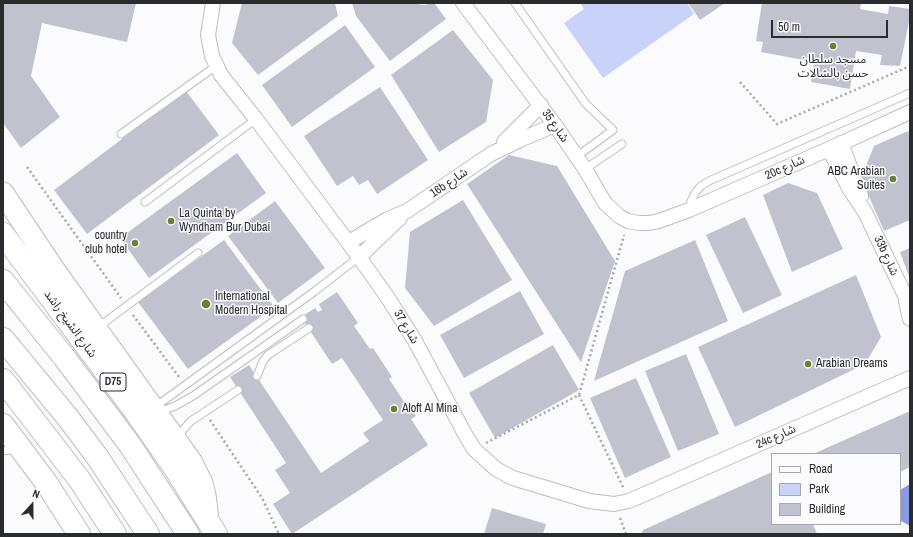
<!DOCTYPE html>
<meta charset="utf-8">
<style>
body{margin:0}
#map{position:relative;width:913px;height:537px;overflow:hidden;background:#fbfbfd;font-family:"Archivo Narrow",sans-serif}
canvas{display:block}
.frame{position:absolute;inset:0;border:4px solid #2a2b2f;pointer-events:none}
.legend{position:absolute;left:771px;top:453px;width:130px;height:72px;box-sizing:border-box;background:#fbfbfd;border:1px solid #a7a8ab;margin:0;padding:5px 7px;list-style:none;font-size:12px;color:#2a2b2f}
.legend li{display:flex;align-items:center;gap:8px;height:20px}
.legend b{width:20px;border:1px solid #a7a8ab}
.north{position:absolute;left:12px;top:485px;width:40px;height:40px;-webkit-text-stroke:3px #fbfbfd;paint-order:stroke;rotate:21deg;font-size:11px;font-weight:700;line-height:16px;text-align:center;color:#2a2b2f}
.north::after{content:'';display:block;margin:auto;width:14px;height:18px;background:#2a2b2f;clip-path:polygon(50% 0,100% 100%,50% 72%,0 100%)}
.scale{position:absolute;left:771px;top:20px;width:117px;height:18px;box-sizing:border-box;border:2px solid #2a2b2f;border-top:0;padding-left:5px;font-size:12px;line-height:14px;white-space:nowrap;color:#2a2b2f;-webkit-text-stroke:3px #fbfbfd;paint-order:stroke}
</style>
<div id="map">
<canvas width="913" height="537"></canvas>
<div class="frame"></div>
<ul class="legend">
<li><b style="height:5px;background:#fff"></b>Road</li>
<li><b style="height:11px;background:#c9d3fa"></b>Park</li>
<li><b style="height:11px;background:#c0c3ce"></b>Building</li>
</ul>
<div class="north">N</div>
<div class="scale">50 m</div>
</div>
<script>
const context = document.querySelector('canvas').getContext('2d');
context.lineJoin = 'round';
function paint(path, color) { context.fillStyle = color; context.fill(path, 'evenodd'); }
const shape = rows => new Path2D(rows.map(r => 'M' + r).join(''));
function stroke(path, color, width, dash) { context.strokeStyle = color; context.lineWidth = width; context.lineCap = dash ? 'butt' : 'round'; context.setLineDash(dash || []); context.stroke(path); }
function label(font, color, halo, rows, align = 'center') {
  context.font = font + ' "Archivo Narrow","Noto Sans Arabic",sans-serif'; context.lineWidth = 3; context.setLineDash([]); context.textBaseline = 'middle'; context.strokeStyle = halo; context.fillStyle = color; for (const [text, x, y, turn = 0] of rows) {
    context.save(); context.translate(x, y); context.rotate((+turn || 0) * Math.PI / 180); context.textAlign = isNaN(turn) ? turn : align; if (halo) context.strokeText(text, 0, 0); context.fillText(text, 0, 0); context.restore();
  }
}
paint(shape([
 [580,3,687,3,694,14,603,78,564,23,584,9]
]), '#c9d3fa');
paint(shape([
 [910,484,910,526,901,521,900,490]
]), '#889ae4');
paint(shape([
 [3,3,136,3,127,42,42,23,31,76,60,117,21,148,3,123],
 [242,3,335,3,338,16,258,75,232,43],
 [352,3,410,3,424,5,434,3,446,19,390,61,356,16],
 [688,3,725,3,700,20],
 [762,3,861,3,860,9,888,14,889,6,910,9,910,17,900,66,880,65,882,55,856,51,850,89,811,82,814,62,761,52,763,42,756,41],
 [345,25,375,67,292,127,262,85],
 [453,30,493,80,486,122,439,152,391,75],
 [380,87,428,160,377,194,368,180,359,185,353,176,337,186,304,136],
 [186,91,219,135,87,234,54,190],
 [908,131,910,136,910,220,884,231,861,178,874,146],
 [237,153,266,193,149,278,120,238],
 [509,155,557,166,615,261,581,362,467,184],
 [788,183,817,193,843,249,792,272,763,195],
 [463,200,512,280,434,326,405,288,410,232],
 [275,201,325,268,278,303,228,236],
 [745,217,782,295,743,313,706,235],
 [224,240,274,307,188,369,138,302],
 [695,240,728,321,594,381,625,271],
 [910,248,910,279,900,252],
 [856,275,881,337,865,364,735,427,698,347],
 [520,291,544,334,464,378,440,335],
 [337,292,358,323,354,326,370,349,373,348,392,377,389,379,405,403,407,401,416,416,411,419,428,445,292,534,273,504,290,493,275,470,286,463,230,377,249,365,321,473,369,441,363,433,383,420,342,358,332,364,301,317,315,308,318,312,322,310,319,304],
 [553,345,579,390,495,438,469,393],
 [686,354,719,434,678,451,645,371],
 [636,378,671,457,625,478,590,398],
 [910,411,910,467,900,472,900,454,813,454],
 [772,472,772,524,813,524,817,534,641,534,643,530],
 [492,508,546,524,543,534,484,534]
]), '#c0c3ce');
const service = shape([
 [515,3,586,104,613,130,576,157],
 [121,134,216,66],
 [585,169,622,144],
 [145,202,256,119],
 [689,209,691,201,695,193,701,186,709,181,910,93],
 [97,328,198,253],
 [257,376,263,361,268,355,309,328],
 [155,407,315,291,359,257],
 [159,412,175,406,193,396,303,319],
 [179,439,182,431,191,421,238,390],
 [3,451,17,449]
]);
const minor = shape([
 [213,3,208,35,212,56,221,75,256,119,359,257,388,298,415,341,466,436,474,449,496,469,513,478,589,501,614,504,629,501,910,378],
 [463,3,555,125,585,169,605,203,619,216,628,221,639,223,649,223,659,221,689,210,829,149,910,112],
 [504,142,541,105],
 [841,143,861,196],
 [829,149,849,188,865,212,910,306],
 [349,242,388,219,407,211,491,154,522,139,555,125],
 [359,257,400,218],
 [906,301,910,319]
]);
const secondary = shape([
 [3,193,53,268,191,461,202,483,205,495,208,520]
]);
const primary = shape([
 [3,234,135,411,176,470,216,534],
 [3,339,69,419,98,458,148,534],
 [3,380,79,479,115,534],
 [3,425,45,481,79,534]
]);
const trunk = shape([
 [3,281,64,357,130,445,188,534]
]);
stroke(service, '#bbbec9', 9);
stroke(minor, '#bbbec9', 16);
stroke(secondary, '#bbbec9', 23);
stroke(primary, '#bbbec9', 24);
stroke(trunk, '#bbbec9', 24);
stroke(shape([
 [740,82,777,124,910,66],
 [27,167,121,298],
 [133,315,179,377],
 [579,395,623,487],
 [210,420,262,498,279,534],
 [486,443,579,395,624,235],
 [620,518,626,534]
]), '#a6a7a9', 2.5, [2, 3]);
stroke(service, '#fff', 7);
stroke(minor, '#fff', 14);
stroke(secondary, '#fff', 21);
stroke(primary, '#fff', 22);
stroke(trunk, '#fff', 22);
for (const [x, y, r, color] of [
 [833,46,4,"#6b8132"],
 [893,179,4,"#6b8132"],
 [171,221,4,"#6b8132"],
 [135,243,4,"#6b8132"],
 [206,304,5,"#6b8132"],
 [808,364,4,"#6b8132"],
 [394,409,4,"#6b8132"]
]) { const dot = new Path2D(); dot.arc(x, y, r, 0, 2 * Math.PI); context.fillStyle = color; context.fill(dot); stroke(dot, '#fbfbfd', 1.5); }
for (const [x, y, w] of [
 [113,382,26]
]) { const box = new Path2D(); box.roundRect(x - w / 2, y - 9, w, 18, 3); context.fillStyle = '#fbfbfd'; context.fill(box); stroke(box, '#2a2b2f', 1); }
label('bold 11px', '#2a2b2f', null, [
 ["D75",113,382]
]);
label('12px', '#2a2b2f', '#fbfbfd', [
 ["مسجد سلطان",833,60,"center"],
 ["حسن بالشالات",833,74,"center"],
 ["ABC Arabian",885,172,"right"],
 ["Suites",885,186,"right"],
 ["La Quinta by",179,214],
 ["Wyndham Bur Dubai",179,228],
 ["country",127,236,"right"],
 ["club hotel",127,250,"right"],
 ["International",215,297],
 ["Modern Hospital",215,311],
 ["Arabian Dreams",816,364],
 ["Aloft Al Mina",402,409]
], 'left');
label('12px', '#2a2b2f', '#fbfbfd', [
 ["شارع 35",555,126,55],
 ["20c شارع",785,168,-24],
 ["16b شارع",449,183,-34],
 ["33b شارع",886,256,65],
 ["شارع الشيخ راشد",70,324,54],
 ["شارع 37",406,327,59],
 ["24c شارع",776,437,-24]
]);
</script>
